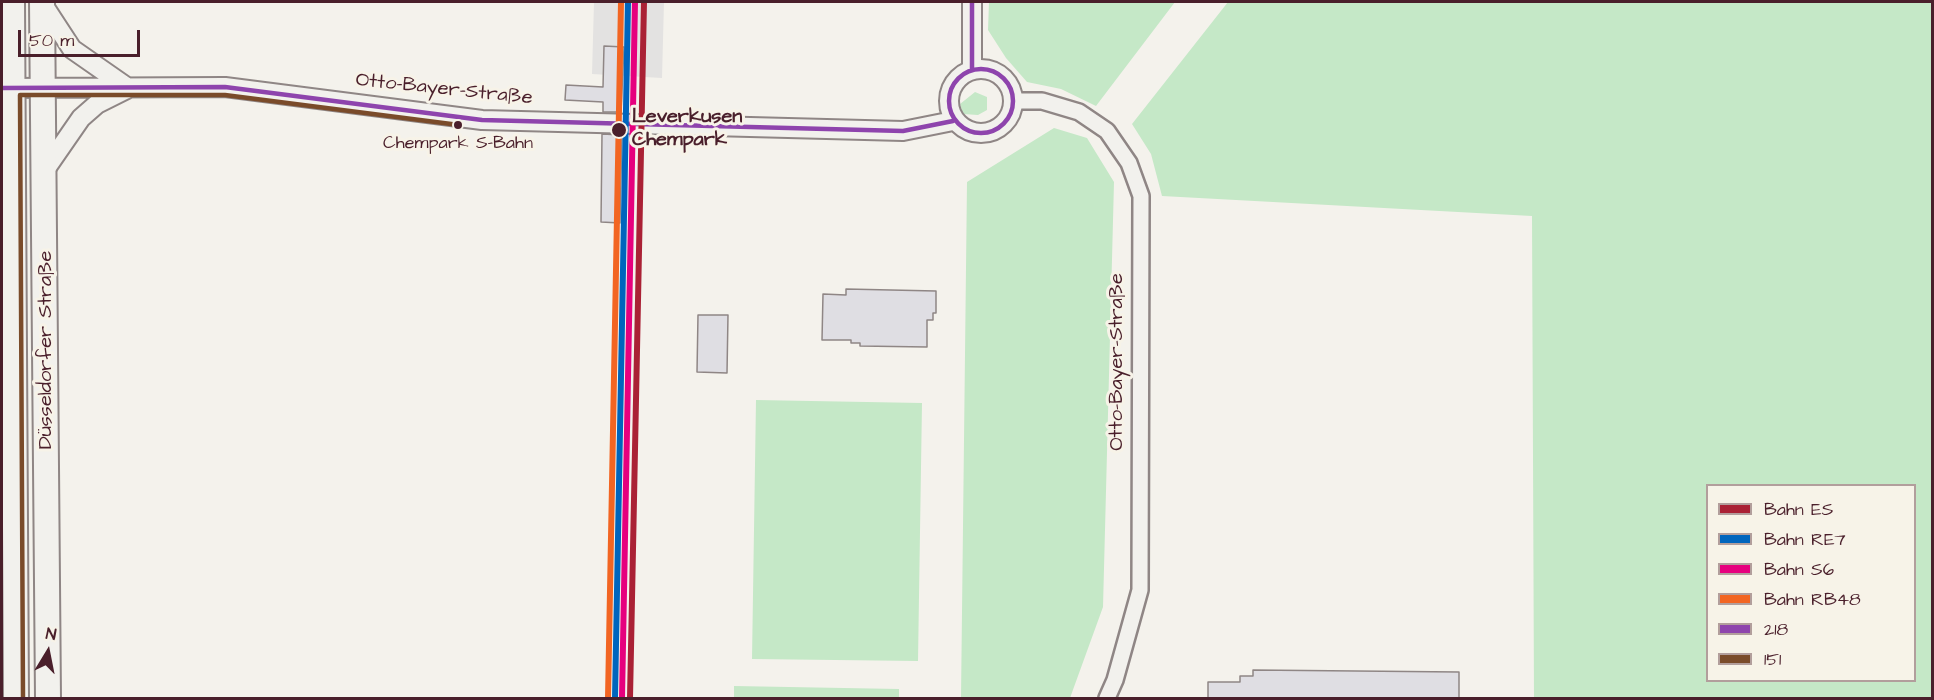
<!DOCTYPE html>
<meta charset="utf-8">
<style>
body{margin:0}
#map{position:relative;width:1934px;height:700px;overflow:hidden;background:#f4f2ec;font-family:"Architects Daughter",sans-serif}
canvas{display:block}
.frame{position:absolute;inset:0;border:3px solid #4a1f2b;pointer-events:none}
.legend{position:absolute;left:1706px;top:484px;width:210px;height:198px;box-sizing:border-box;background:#f7f3e8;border:2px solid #b29e9c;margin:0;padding:8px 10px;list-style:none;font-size:18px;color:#4a1f2b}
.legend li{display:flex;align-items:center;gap:12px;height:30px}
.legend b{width:30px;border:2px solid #b29e9c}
.north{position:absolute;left:18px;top:622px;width:60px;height:60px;-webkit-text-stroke:4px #f7f3e8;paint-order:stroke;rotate:10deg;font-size:16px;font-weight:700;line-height:24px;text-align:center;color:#4a1f2b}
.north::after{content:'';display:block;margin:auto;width:21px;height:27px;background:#4a1f2b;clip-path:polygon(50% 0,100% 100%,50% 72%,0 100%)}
.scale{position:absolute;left:18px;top:30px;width:122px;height:27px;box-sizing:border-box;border:3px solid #4a1f2b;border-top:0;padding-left:8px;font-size:18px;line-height:21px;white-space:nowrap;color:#4a1f2b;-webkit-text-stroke:4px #f7f3e8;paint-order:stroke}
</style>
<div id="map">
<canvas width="1934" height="700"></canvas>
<div class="frame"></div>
<ul class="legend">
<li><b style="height:8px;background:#aa2135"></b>Bahn ES</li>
<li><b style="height:8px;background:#0065bd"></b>Bahn RE7</li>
<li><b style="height:8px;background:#e6007e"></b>Bahn S6</li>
<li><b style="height:8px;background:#f26522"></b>Bahn RB48</li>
<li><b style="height:8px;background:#8e44ad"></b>218</li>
<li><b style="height:8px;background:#7a4b2a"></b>151</li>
</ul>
<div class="north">N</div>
<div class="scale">50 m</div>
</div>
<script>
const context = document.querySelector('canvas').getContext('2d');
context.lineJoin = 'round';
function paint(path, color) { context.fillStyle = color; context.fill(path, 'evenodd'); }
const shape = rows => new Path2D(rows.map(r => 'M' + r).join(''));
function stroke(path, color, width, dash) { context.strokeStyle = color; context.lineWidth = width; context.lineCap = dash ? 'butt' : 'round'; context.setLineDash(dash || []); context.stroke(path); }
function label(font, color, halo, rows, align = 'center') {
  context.font = font + ' "Architects Daughter",sans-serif'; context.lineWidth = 6; context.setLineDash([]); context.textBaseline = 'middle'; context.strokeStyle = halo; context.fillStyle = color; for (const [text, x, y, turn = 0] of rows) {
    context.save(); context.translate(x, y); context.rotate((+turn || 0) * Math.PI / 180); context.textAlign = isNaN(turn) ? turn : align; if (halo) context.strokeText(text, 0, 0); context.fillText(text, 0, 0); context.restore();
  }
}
paint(shape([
 [594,2,664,2,662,78,592,74]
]), '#e3e2e1');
paint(shape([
 [989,2,1175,2,1096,106,1061,89,1027,82,1006,58,988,30],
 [1228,2,1932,2,1932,698,1534,698,1532,216,1162,196,1151,154,1132,124],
 [1708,486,1914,486,1914,680,1708,680],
 [975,92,987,97,987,110,978,115,963,114,960,104],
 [1054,128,1087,138,1114,182,1103,607,1070,698,961,698,967,182],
 [756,400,922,403,918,661,752,659],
 [734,686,899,689,899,698,734,698]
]), '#c5e8c7');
const building = shape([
 [604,46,624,47,621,112,603,112,603,102,565,100,566,85,603,87,604,46],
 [602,134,622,135,620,223,601,222,602,134],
 [846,289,936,291,936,313,933,313,933,320,927,320,927,347,860,346,860,343,851,343,851,340,822,340,823,294,846,295,846,289],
 [698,315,728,315,727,373,697,372,698,315],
 [1253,670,1459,672,1459,699,1208,699,1208,682,1240,682,1240,676,1253,676,1253,670]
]);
paint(building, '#dfdee3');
stroke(building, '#8f8685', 1.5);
const minor = shape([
 [1013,101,1042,101,1079,112,1107,131,1129,163,1141,196,1140,590,1115,680,1107,698]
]);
const tertiary = shape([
 [972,2,972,68],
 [42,3,72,49,128,88],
 '949 101a32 32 0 1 1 64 0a32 32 0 1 1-64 0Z',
 [2,88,225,87,482,120,903,131,953,121],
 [45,170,81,118,97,104,127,89]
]);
const primary = shape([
 [12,2,16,698],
 [42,2,48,698]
]);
stroke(minor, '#8f8685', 20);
stroke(tertiary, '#8f8685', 22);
stroke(primary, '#8f8685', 28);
stroke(minor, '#f2f1ed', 15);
stroke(tertiary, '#f2f1ed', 18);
stroke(primary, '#f2f1ed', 24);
stroke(shape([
 [972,2,972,68],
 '949 101a32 32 0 1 1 64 0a32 32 0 1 1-64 0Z',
 [2,88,225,87,482,120,903,131,953,121]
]), '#8e44ad', 4.5);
stroke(shape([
 [23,698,20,95,225,95,459,125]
]), '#7a4b2a', 4.5);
stroke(shape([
 [630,698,644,2]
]), '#aa2135', 6);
stroke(shape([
 [615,698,628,2]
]), '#0065bd', 6);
stroke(shape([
 [622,698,635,2]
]), '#e6007e', 6);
stroke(shape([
 [608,698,621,2]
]), '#f26522', 6);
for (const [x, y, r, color] of [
 [458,125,5,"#4a1f2b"],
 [619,130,8,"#4a1f2b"]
]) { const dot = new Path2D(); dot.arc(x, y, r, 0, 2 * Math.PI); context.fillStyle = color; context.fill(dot); stroke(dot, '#f7f3e8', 2); }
label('18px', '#4a1f2b', '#f7f3e8', [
 ["Chempark S-Bahn",458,144]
]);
label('20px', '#4a1f2b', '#f7f3e8', [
 ["Otto-Bayer-Straße",444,90,6],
 ["Düsseldorfer Straße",47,350,-90],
 ["Otto-Bayer-Straße",1118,362,-90]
]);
label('bold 20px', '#4a1f2b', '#f7f3e8', [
 ["Leverkusen",632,118],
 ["Chempark",632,141]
], 'left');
</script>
